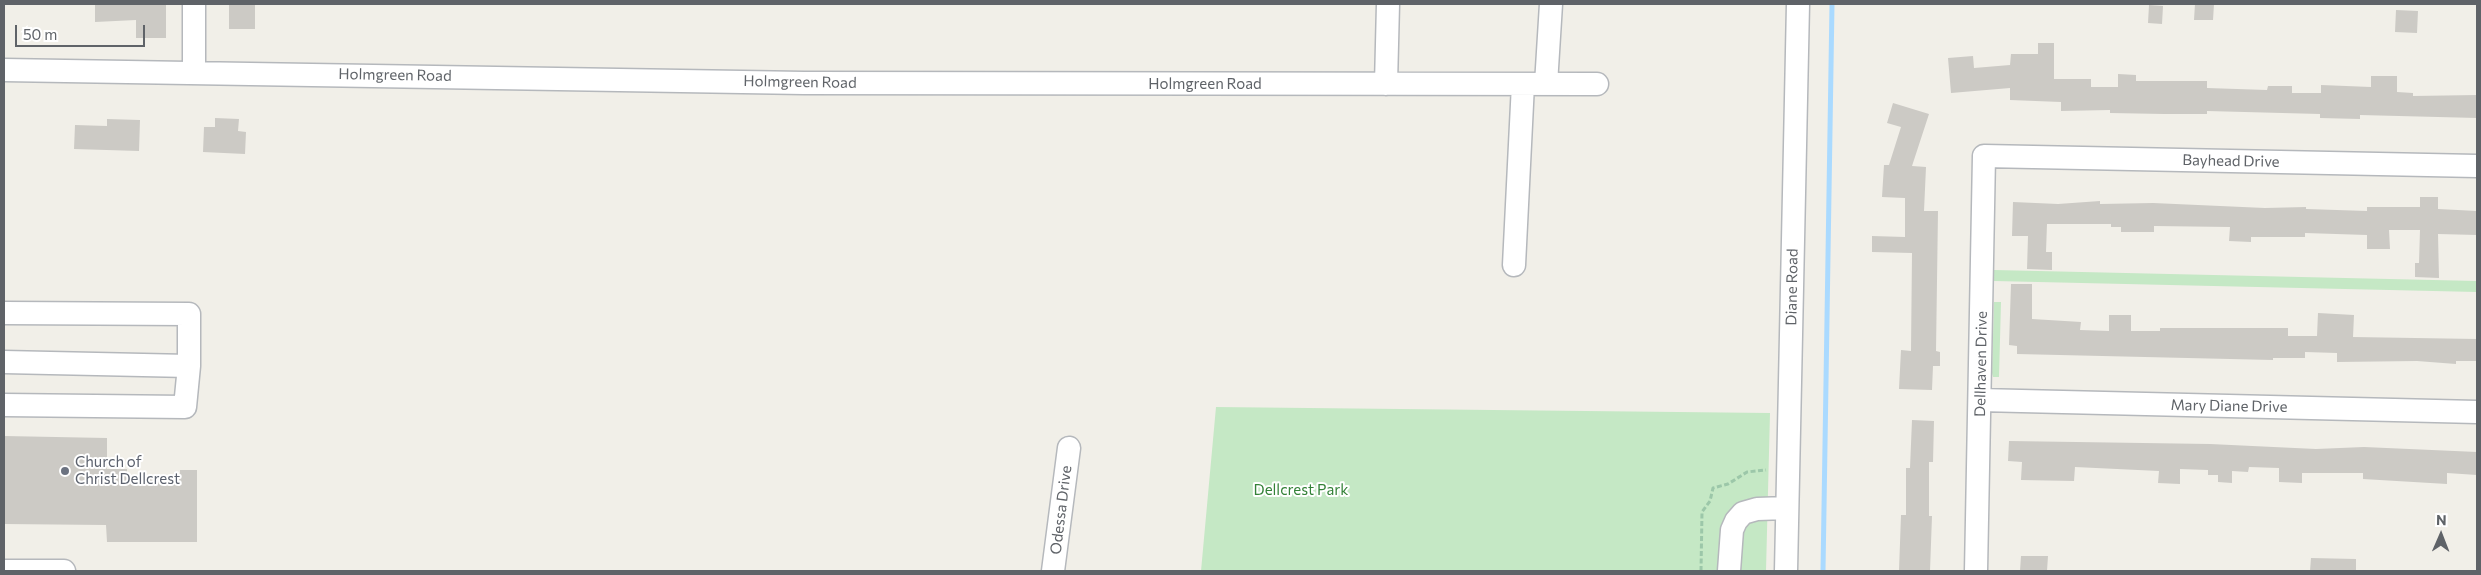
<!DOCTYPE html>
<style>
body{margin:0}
#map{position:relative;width:2481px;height:575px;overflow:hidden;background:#f1efe8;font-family:Commissioner,sans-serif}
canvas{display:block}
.frame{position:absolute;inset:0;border:5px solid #5f6368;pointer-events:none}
.north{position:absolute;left:2416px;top:510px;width:50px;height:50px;-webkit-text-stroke:4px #fff;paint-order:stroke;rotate:1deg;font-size:14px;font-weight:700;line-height:20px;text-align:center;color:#5f6368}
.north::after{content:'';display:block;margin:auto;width:18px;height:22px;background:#5f6368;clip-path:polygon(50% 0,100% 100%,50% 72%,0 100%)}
.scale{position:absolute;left:15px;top:25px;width:130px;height:22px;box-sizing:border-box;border:2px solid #5f6368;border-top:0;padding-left:6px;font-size:15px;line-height:18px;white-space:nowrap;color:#5f6368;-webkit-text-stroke:4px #fff;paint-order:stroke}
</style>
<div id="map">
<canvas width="2481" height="575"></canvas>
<div class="frame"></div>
<div class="north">N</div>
<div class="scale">50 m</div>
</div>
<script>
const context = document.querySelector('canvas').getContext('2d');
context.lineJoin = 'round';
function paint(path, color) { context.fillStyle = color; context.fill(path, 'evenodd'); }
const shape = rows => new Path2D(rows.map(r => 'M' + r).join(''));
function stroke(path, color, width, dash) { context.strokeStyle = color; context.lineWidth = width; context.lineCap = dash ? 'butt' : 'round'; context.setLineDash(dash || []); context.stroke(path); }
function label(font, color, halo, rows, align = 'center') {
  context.font = font + ' Commissioner,sans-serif'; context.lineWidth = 4; context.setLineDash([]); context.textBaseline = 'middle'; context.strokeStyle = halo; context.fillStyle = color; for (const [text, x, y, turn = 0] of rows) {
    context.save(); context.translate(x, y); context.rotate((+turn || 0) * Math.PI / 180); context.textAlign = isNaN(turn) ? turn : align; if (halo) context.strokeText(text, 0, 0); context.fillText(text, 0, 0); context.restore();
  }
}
paint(shape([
 [1994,270,2477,281,2477,292,1994,281],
 [1994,302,2001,302,1999,377,1993,377,1992,373],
 [1216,407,1770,413,1766,571,1201,571]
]), '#c5e8c5');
stroke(shape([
 [1823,571,1832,4]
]), '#aadaff', 5);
paint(shape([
 [95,4,166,5,166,38,136,38,136,20,95,22],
 [229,4,255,4,255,29,229,29],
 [2195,4,2214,4,2213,20,2194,20],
 [2149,5,2163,6,2162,24,2148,23],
 [2396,10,2418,11,2417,33,2395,32],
 [2038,43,2054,43,2054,79,2091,79,2091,87,2118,87,2118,74,2136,75,2136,81,2207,81,2207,88,2267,90,2268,86,2292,86,2292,93,2321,93,2321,85,2371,87,2371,76,2397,76,2397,92,2413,93,2413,96,2477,95,2477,118,2360,115,2360,119,2320,118,2320,114,2207,111,2207,114,2164,114,2110,113,2110,110,2061,111,2061,102,2010,100,2010,88,1951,93,1948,58,1973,56,1974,68,2010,65,2011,54,2038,54],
 [1893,103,1929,114,1912,166,1926,167,1924,211,1938,211,1936,351,1940,352,1940,366,1933,366,1932,390,1899,389,1901,350,1911,351,1912,253,1872,252,1872,236,1905,237,1905,198,1882,197,1884,165,1889,165,1901,127,1887,123],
 [215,118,239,119,238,131,246,132,245,154,203,152,204,127,215,127],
 [107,119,140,120,139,151,74,149,75,125,107,126],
 [2420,197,2438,197,2438,209,2477,211,2477,235,2438,234,2439,278,2415,277,2415,263,2419,263,2420,230,2389,230,2390,249,2367,249,2367,235,2305,233,2305,237,2251,237,2251,242,2229,241,2230,227,2154,226,2154,232,2121,232,2121,227,2111,227,2111,224,2047,224,2046,252,2052,252,2052,270,2027,269,2028,236,2012,236,2013,202,2058,204,2100,201,2100,204,2153,203,2265,208,2306,207,2306,209,2367,211,2367,207,2420,207],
 [2011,284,2032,284,2032,319,2081,322,2080,330,2109,331,2109,315,2131,315,2131,331,2160,331,2160,328,2288,328,2288,336,2317,336,2318,313,2354,315,2353,337,2477,339,2477,361,2456,361,2456,364,2417,361,2337,362,2337,353,2305,352,2305,358,2273,358,2273,360,2017,354,2017,346,2009,345],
 [1912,420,1934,421,1933,462,1929,462,1929,516,1932,516,1930,571,1899,571,1901,515,1906,515,1906,468,1910,468],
 [4,436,107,438,107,469,127,469,127,478,180,478,180,470,197,470,197,542,107,542,106,525,4,524],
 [2009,441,2210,444,2316,449,2364,447,2477,452,2477,475,2447,473,2447,484,2363,479,2363,473,2302,473,2302,483,2279,482,2279,468,2249,467,2248,472,2232,471,2232,483,2218,482,2218,475,2208,475,2208,470,2180,469,2180,484,2158,483,2159,471,2075,467,2074,481,2021,480,2022,462,2008,461],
 [2021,556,2048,556,2047,571,2020,571],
 [2311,558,2356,559,2356,571,2310,571]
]), '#cccac5');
const minor = shape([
 [194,4,194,73],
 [4,70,804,83,1597,84],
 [1386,84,1388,4],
 [1546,84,1551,4],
 [1514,265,1523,84],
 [4,313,189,314,189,366],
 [4,362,189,366,185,407,4,405],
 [1980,400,2477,412],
 [4,571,64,571],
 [1053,571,1069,448],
 [1729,571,1732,530,1736,521,1743,513,1757,509,1787,508],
 [1786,571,1798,4],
 [1976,571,1984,156,2477,166]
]);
stroke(minor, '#b5b8bc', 25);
stroke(shape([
 [1701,571,1702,512,1710,501,1713,488,1728,484,1747,472,1766,470]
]), '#9cc7a9', 3, [5, 2.5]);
stroke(minor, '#fff', 22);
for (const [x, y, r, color] of [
 [65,471,5,"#6b7280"]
]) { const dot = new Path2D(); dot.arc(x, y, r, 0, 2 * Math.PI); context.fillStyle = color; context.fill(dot); stroke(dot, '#fff', 2); }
label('15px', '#5f6368', '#fff', [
 ["Holmgreen Road",395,75,1],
 ["Holmgreen Road",800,82,1],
 ["Holmgreen Road",1205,84],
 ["Bayhead Drive",2231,161,1],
 ["Diane Road",1792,287,-89],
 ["Dellhaven Drive",1981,364,-89],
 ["Mary Diane Drive",2229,406,1],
 ["Odessa Drive",1061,510,-83]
]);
label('15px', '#5b616d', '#fff', [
 ["Church of",75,462],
 ["Christ Dellcrest",75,479]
], 'left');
label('15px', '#348238', '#fff', [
 ["Dellcrest Park",1301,490]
]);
</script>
